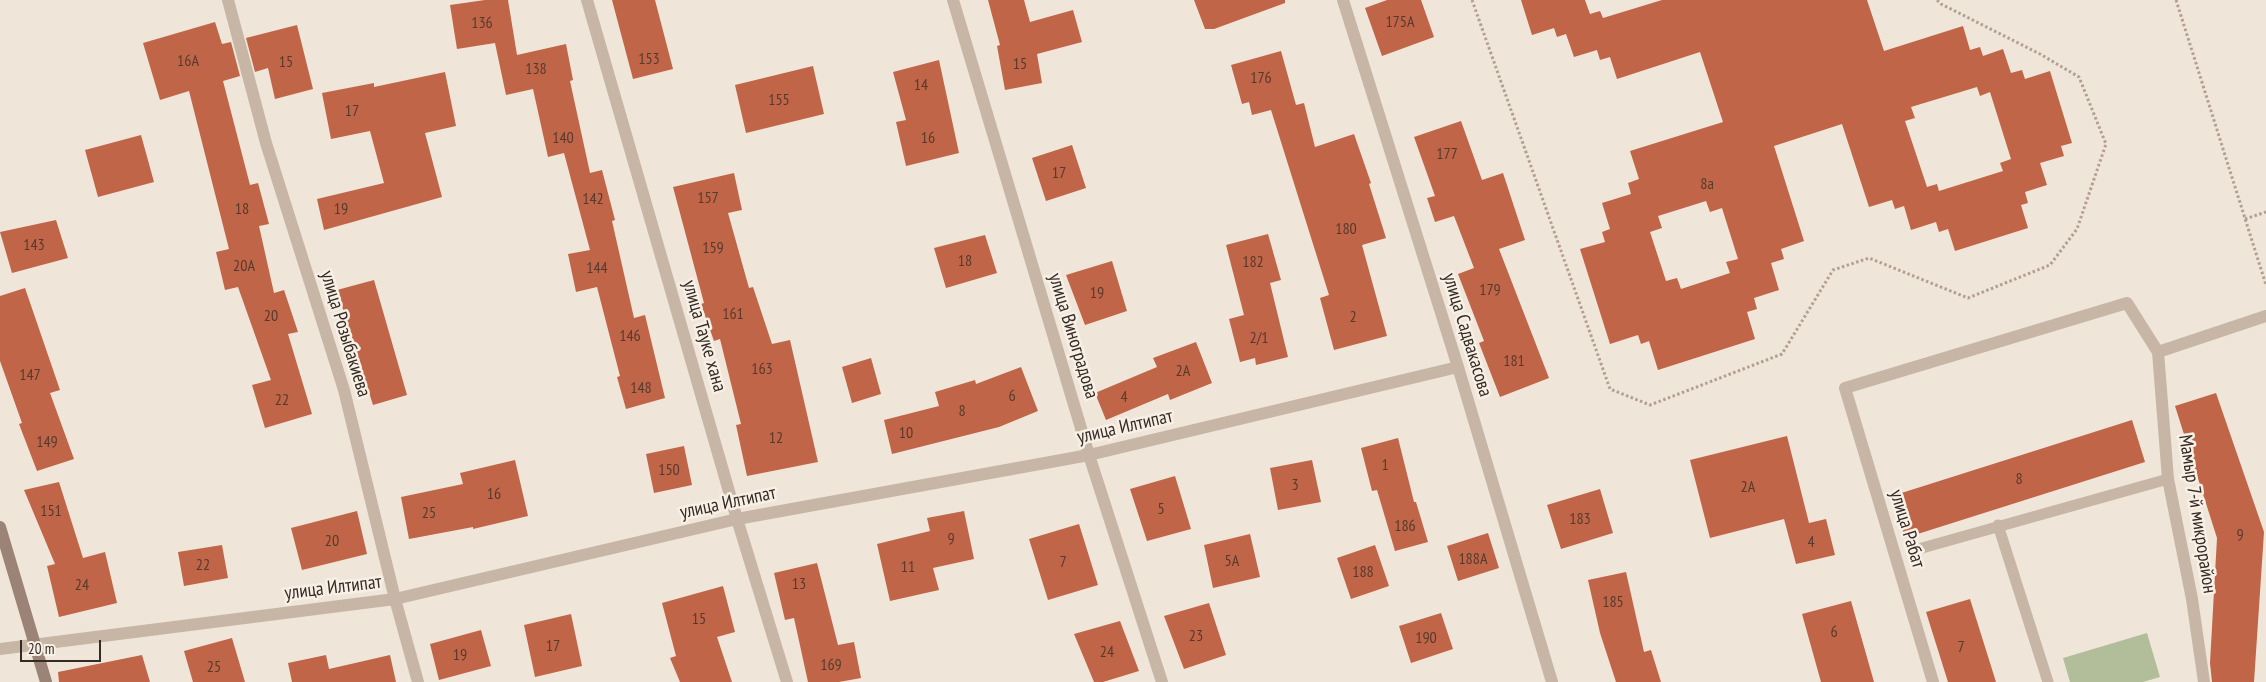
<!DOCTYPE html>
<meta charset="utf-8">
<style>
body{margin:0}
#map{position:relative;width:2266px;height:682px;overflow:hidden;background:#f0e5d9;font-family:"PT Sans Narrow",sans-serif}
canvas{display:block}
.scale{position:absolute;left:20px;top:640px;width:81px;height:22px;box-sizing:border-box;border:2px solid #332b26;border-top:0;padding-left:6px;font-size:15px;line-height:18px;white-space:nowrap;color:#332b26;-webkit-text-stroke:4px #f8efe5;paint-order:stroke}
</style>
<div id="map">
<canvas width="2266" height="682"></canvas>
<div class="scale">20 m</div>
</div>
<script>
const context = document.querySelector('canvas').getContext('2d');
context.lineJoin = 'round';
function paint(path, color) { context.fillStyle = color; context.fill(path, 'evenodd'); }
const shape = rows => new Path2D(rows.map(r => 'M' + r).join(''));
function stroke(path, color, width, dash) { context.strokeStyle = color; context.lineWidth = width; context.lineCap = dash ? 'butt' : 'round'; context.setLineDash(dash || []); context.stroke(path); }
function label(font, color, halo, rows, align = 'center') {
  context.font = font + ' "PT Sans Narrow",sans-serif'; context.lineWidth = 5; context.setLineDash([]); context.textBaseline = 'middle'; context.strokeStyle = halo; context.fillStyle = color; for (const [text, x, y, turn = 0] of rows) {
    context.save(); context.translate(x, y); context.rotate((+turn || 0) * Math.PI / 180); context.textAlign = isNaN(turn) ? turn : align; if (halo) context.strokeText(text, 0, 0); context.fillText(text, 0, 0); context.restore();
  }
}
paint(shape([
 [2147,633,2160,677,2143,682,2070,682,2063,658]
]), '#b2be9a');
paint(shape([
 [485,0,508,0,517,55,566,44,573,80,570,81,590,173,602,170,615,220,612,221,634,318,645,315,665,398,626,409,617,377,620,376,597,287,576,292,568,254,590,250,564,153,548,157,533,89,506,95,495,43,457,49,450,5],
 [612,0,655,0,673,69,633,79],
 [988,0,1024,0,1030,22,1073,10,1082,42,1037,54,1042,83,1005,90,997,46,1000,45],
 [1194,0,1285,0,1285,3,1214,29,1205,29],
 [1387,0,1421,0,1434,37,1382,56,1365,8],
 [1521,0,1585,0,1590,14,1600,11,1603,18,1662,0,1867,0,1884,51,1963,26,1970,50,1980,47,1983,56,2003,49,2011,73,2022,70,2025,79,2050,71,2072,143,2061,146,2064,156,2040,163,2047,185,2025,192,2028,203,2021,205,2028,228,1955,251,1948,229,1939,232,1936,222,1911,230,1904,206,1895,209,1892,200,1869,207,1842,124,1774,146,1804,241,1781,249,1784,259,1771,263,1779,290,1754,298,1757,309,1747,312,1755,339,1658,370,1649,341,1641,344,1638,335,1610,344,1580,249,1605,242,1602,232,1610,229,1602,203,1631,194,1628,183,1639,179,1630,151,1723,122,1700,52,1617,79,1610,57,1600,60,1597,50,1574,57,1566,34,1557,37,1554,28,1532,35],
 [1977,87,1980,96,1990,92,2011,159,2000,163,2003,171,1939,191,1937,184,1927,187,1905,121,1915,118,1911,107],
 [1706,201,1710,212,1722,208,1738,259,1726,262,1730,273,1681,289,1677,278,1666,281,1650,232,1662,228,1658,216],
 [215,22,222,44,231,42,240,76,223,81,250,185,258,183,269,224,259,226,274,293,284,290,298,332,288,334,312,414,265,428,252,385,271,380,238,287,225,290,216,252,229,249,189,91,160,100,143,43],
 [297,25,313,89,275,99,268,68,255,72,246,38],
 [1281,51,1296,105,1304,103,1315,147,1354,134,1371,183,1369,184,1386,238,1362,245,1387,336,1334,350,1320,298,1329,295,1271,110,1252,115,1249,102,1242,104,1231,65],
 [939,60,959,153,906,166,896,122,906,120,893,72],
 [813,66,824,114,746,133,735,85],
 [445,72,456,126,425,133,442,197,324,230,317,199,384,183,370,131,331,139,322,93,374,83,374,87],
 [1461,121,1482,180,1503,173,1525,240,1499,249,1549,378,1500,397,1479,343,1484,341,1458,274,1474,268,1454,216,1435,222,1427,198,1435,196,1414,137],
 [141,135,154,182,98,197,85,150],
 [1072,145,1086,188,1046,201,1032,158],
 [734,173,742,210,728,213,749,288,753,287,772,344,790,340,818,462,747,476,736,425,741,424,720,339,714,341,701,304,704,303,673,187],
 [56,220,68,258,12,273,0,232],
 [1268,234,1281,280,1270,283,1288,357,1256,365,1255,358,1240,362,1229,319,1244,315,1226,245],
 [985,235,997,273,946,288,934,248],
 [1112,261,1127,311,1085,325,1066,275],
 [374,280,407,395,373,405,337,290],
 [25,288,60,390,50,393,74,459,37,471,19,424,22,423,0,361,0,296],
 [1196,342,1212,383,1170,400,1168,394,1106,420,1095,393,1157,367,1153,358],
 [871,358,881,394,852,403,842,367],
 [1021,367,1038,411,999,427,892,454,884,420,939,406,935,392,975,380,976,384],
 [2216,393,2264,532,2254,682,2212,682,2210,663,2217,538,2175,406],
 [2132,420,2145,462,1905,538,1892,496],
 [1787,436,1809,523,1826,519,1835,555,1796,564,1784,519,1710,538,1690,460],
 [1398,438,1414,502,1416,502,1428,542,1395,551,1377,490,1372,491,1361,448],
 [684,446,692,485,654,493,646,454],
 [515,460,528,516,473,529,473,527,409,539,401,497,463,484,460,473],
 [1312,460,1321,502,1278,510,1270,468],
 [1175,476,1191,529,1147,541,1130,489],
 [59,482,83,558,105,552,117,603,59,617,47,566,55,564,24,490],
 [1600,489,1613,533,1561,549,1547,505],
 [357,511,367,554,302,570,291,528],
 [964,511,974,559,933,568,939,590,890,601,877,544,930,531,927,518],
 [1079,524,1098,585,1048,600,1029,539],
 [1488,533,1499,568,1458,581,1447,546],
 [1250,534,1260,577,1213,588,1204,545],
 [222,545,228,578,184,586,178,552],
 [1375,545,1389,586,1351,599,1337,558],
 [817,563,838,645,854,642,861,678,839,682,808,682,794,618,785,620,774,573],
 [1626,572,1644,652,1651,650,1661,682,1616,682,1600,633,1588,580],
 [723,586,735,632,717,637,732,682,680,682,670,658,676,656,662,603],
 [1970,599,1996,682,1948,682,1926,612],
 [1851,601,1874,682,1821,682,1802,614],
 [1209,603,1226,655,1184,669,1164,616],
 [1441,613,1453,649,1411,663,1399,626],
 [571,614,582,666,535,677,524,625],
 [1120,621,1139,671,1103,682,1094,682,1074,634],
 [481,630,491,666,439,680,430,644],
 [232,638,245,682,193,682,184,651],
 [142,655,150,682,59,682,58,672],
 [326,655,329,669,390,655,396,682,292,682,288,663]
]), '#c06547');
stroke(shape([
 [1472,0,1610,389,1650,405,1782,354,1833,270,1869,258,1968,298,2050,265,2077,229,2106,144,2079,77,2040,54,1941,4,1937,0],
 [2176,0,2266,285],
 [2245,219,2266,212]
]), '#b39f90', 3, [2.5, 2.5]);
stroke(shape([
 [1998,525,2048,682],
 [1922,548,2168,479]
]), '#c7b5a6', 11);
stroke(shape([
 [228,0,266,143,344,390,395,599,418,682],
 [587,0,737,519,787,682],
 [953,0,1089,455,1162,682],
 [1343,0,1458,367,1552,682],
 [2158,352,2168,479,2192,599,2204,682],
 [0,649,395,599,737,519,1089,455,1458,367],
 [1933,682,1845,388,2127,303,2158,352,2266,316]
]), '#c7b5a6', 12);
stroke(shape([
 [0,527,46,682]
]), '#9b8477', 12);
label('16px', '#563a2e', null, [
 ["175А",1400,22],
 ["136",482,23],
 ["153",649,59],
 ["16А",188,61],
 ["15",286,62],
 ["15",1020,64],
 ["138",536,69],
 ["176",1261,78],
 ["14",921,85],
 ["155",779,100],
 ["17",352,111],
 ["140",563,138],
 ["16",928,138],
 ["177",1447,154],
 ["17",1059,173],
 ["8а",1707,184],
 ["157",708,198],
 ["142",593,199],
 ["18",242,209],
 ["19",341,209],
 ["180",1346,229],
 ["143",34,245],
 ["159",713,248],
 ["18",965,261],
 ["182",1253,262],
 ["20А",244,266],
 ["144",597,268],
 ["179",1490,290],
 ["19",1097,293],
 ["161",733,314],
 ["20",271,316],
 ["2",1353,317],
 ["146",630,336],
 ["2/1",1259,338],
 ["181",1514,361],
 ["163",762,369],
 ["2А",1183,371],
 ["147",30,375],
 ["148",641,388],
 ["6",1012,396],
 ["4",1124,397],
 ["22",282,400],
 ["8",962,411],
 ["10",906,433],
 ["12",776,438],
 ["149",47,442],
 ["1",1385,465],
 ["150",669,470],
 ["8",2019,479],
 ["3",1295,485],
 ["2А",1748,487],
 ["16",494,494],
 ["5",1161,509],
 ["151",51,511],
 ["25",429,513],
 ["183",1580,519],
 ["186",1405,526],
 ["9",2240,535],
 ["9",951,539],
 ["20",332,541],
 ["4",1811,542],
 ["188А",1473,559],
 ["5А",1232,561],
 ["7",1063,562],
 ["22",203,565],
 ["11",908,567],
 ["188",1363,572],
 ["13",799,584],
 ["24",82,585],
 ["185",1613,602],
 ["15",699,619],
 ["6",1834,632],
 ["23",1196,636],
 ["190",1426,638],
 ["17",553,646],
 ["7",1961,647],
 ["24",1107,652],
 ["19",460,655],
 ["169",831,665],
 ["25",214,667]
]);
label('19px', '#332b26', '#f8efe5', [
 ["улица Розыбакиева",345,334,73],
 ["улица Садвакасова",1467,335,73],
 ["улица Тауке хана",704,336,74],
 ["улица Виноградова",1073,336,73],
 ["улица Илтипат",1125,427,-13],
 ["улица Илтипат",728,503,-12],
 ["Мамыр 7-й микрорайон",2197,514,81],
 ["улица Рабат",1907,529,73],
 ["улица Илтипат",333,588,-7]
]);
</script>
